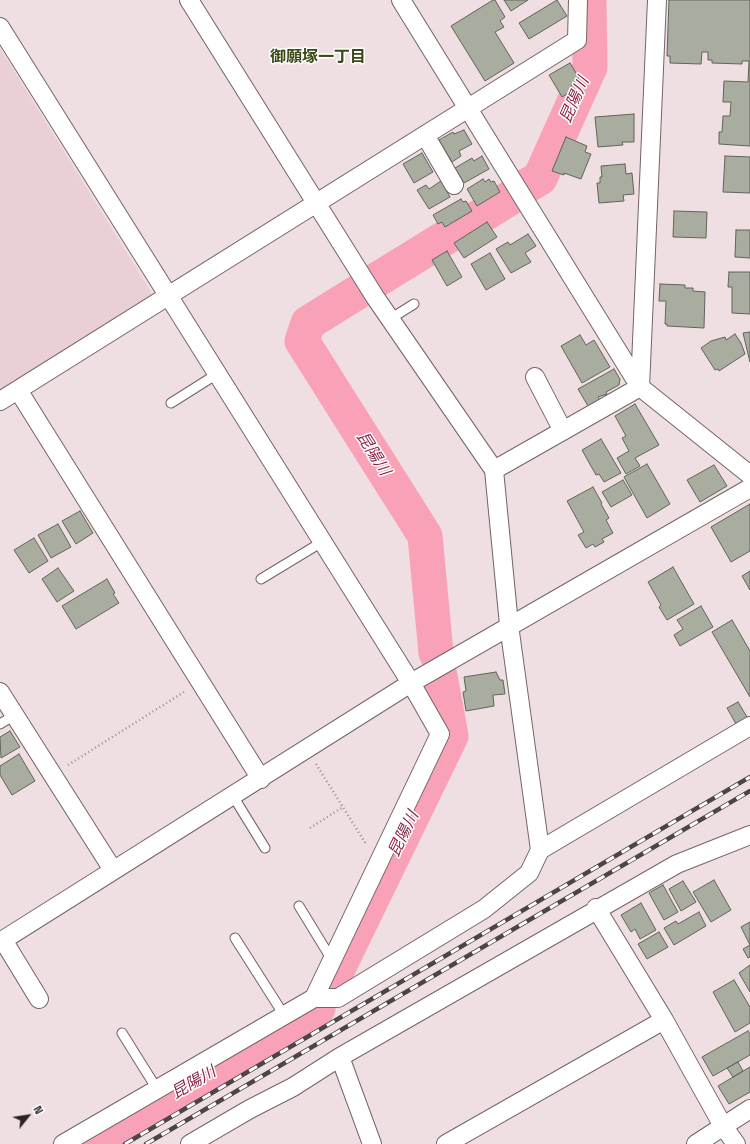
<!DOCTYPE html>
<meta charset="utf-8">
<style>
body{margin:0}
#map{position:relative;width:750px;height:1144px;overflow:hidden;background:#efdee2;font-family:"Space Grotesk",sans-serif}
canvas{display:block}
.north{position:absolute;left:8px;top:1096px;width:40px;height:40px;-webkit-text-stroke:3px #fff;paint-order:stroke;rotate:60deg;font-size:11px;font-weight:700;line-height:16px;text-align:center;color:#292324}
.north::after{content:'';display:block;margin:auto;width:14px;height:18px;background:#292324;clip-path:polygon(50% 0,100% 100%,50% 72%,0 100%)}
</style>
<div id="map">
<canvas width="750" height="1144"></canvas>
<div class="north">N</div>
</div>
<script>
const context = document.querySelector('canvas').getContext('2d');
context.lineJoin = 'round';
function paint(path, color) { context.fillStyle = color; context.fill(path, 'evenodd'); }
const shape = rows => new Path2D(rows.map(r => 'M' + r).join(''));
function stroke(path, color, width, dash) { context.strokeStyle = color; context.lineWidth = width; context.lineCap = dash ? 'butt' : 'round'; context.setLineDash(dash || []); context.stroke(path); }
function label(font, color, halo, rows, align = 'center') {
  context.font = font + ' "Space Grotesk","Noto Sans JP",sans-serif'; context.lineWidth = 3; context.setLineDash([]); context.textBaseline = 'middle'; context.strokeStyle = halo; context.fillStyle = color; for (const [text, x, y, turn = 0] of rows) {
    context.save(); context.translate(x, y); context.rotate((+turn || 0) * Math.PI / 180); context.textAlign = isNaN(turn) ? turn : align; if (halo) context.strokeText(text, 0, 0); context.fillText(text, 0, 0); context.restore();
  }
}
paint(shape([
 [0,48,151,292,151,296,0,390]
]), '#ead0d5');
stroke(shape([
 [525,187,540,178,590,67,589,0],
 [375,281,510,198],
 [361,290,308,323,302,341,425,536,436,653],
 [329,987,451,736,440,676],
 [90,1144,316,1012,318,1008]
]), '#f9a2b7', 35);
const building = shape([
 [493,0,495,0,505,17,500,21,504,27,495,32,514,63,485,81,451,26,493,0],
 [504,0,528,0,511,11,504,0],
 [557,0,567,16,529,39,519,23,557,0],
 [669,0,750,0,750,146,719,144,719,132,722,132,723,116,730,116,731,102,723,102,724,81,748,82,749,61,742,61,742,64,712,63,712,60,708,60,708,52,702,52,701,64,670,63,670,56,667,56,669,0],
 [570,63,579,78,571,85,574,90,562,97,549,75,570,63],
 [634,114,634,142,622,142,623,145,598,147,595,117,634,114],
 [464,130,472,144,459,151,461,156,452,162,439,140,453,132,454,134,464,130],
 [566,137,587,146,585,152,591,154,581,179,564,173,564,175,552,171,566,137],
 [422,153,433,172,414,183,403,164,422,153],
 [482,156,489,169,464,183,455,168,472,158,474,161,482,156],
 [725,156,750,157,750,193,723,192,725,156],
 [625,164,626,174,632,173,634,194,623,195,624,201,599,203,597,183,600,183,600,177,602,177,601,166,625,164],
 [483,179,485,182,489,179,491,182,494,181,500,192,477,206,467,189,483,179],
 [441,181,450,197,429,209,417,190,426,185,429,189,441,181],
 [461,199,463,202,466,201,472,211,445,227,442,222,438,224,433,215,461,199],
 [674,211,707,212,706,238,673,237,674,211],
 [487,222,497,237,464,258,454,243,487,222],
 [736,230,750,230,750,258,735,257,736,230],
 [528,234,536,246,525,253,531,262,511,273,496,249,508,242,510,245,528,234],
 [447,251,462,277,447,286,432,260,447,251],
 [490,253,505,279,486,290,471,264,490,253],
 [729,272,750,272,750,314,732,313,732,287,728,287,729,272],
 [660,284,685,285,685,288,693,288,693,291,705,292,704,328,667,326,667,324,665,324,666,301,659,301,660,284],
 [750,332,750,362,743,333,750,332],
 [735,334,741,343,745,354,719,371,718,369,715,370,701,348,711,341,725,337,726,340,735,334],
 [580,335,586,345,594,340,610,367,582,383,561,346,580,335],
 [614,369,620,379,619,385,606,392,607,394,598,397,600,400,588,406,578,389,614,369],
 [635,404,659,445,635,458,640,466,626,474,617,458,629,451,622,438,626,436,615,416,635,404],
 [601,439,621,473,604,482,599,474,596,475,582,450,601,439],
 [647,464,670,504,647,518,624,477,647,464],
 [714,465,727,486,700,502,687,480,714,465],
 [623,480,632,495,611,507,602,492,623,480],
 [593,487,602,503,601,504,609,518,606,520,613,533,602,539,604,542,595,547,593,544,586,548,578,535,584,532,567,501,593,487],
 [750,504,750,551,731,562,711,527,750,504],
 [80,511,93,533,76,544,62,521,80,511],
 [58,524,71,547,51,558,38,535,58,524],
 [34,538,48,561,29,573,14,550,34,538],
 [673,567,694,604,667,620,659,607,661,605,648,582,673,567],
 [58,568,74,591,57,602,42,579,58,568],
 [750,571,750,590,742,576,750,571],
 [107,579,115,593,113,594,119,603,76,629,62,606,107,579],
 [701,606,713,627,680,646,674,635,683,629,677,620,701,606],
 [732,620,750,651,750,697,712,632,732,620],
 [496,672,500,680,503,680,505,694,493,695,494,706,466,711,463,692,466,691,464,677,496,672],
 [738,702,747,717,736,724,727,708,738,702],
 [10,731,20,747,1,758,0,737,10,731],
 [19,754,35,781,12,795,0,775,0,766,19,754],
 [714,880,731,910,711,922,693,892,714,880],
 [683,881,696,902,681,911,669,889,683,881],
 [663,885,678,912,664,920,649,893,663,885],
 [641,903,656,930,640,939,635,929,631,932,621,915,641,903],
 [699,912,706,926,674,945,664,928,676,921,678,924,699,912],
 [750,922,750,957,748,958,743,949,750,945,741,927,750,922],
 [659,932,668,947,647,959,638,944,659,932],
 [750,965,750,992,739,973,750,965],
 [734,980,750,1007,750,1023,735,1032,713,992,734,980],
 [748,1031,750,1034,750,1055,713,1076,702,1057,748,1031],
 [738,1062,743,1071,733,1077,727,1068,738,1062],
 [750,1067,750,1092,729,1104,718,1086,750,1067]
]);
paint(building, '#a8ada0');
stroke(building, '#606459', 1);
const service = shape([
 [390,319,414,304],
 [171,403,217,374],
 [261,579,322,542],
 [0,724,15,715],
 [233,796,265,848],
 [299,906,332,960],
 [235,938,284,1015],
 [122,1033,157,1089]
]);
const minor = shape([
 [189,0,375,297,494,470,509,625,540,850],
 [401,0,640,387,750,475],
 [0,27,411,683,440,734,314,998],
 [425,135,454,185],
 [535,377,563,431],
 [640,387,657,0],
 [18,390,261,779],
 [0,401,577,40,578,0],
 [494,470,640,387],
 [0,692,113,870],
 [596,908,664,1020,723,1126,736,1144],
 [3,940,39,999],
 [0,942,411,683,750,488],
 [340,1057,372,1144],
 [63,1144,314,998,338,998,484,909,529,873,540,850,750,726],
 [190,1144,250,1109,293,1087,340,1057,677,864,750,835],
 [446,1144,664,1020],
 [696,1144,750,1109]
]);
stroke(service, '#736467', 11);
stroke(minor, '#736467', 20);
stroke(shape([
 [316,764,366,844],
 [68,765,184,692],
 [310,828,343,807]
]), '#9a8e90', 2.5, [1, 3]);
stroke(service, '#fff', 9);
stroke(minor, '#fff', 18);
const rail = shape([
 [125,1144,750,777],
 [146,1144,750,791]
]);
stroke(rail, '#4c4445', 4.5);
stroke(rail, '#fff', 3, [9]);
label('bold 16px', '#394913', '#fff', [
 ["御願塚一丁目",318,58]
]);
label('italic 16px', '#892648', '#fff', [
 ["昆陽川",575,100,-66],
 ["昆陽川",373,454,58],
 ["昆陽川",404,834,-64],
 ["昆陽川",194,1083,-30]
]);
</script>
